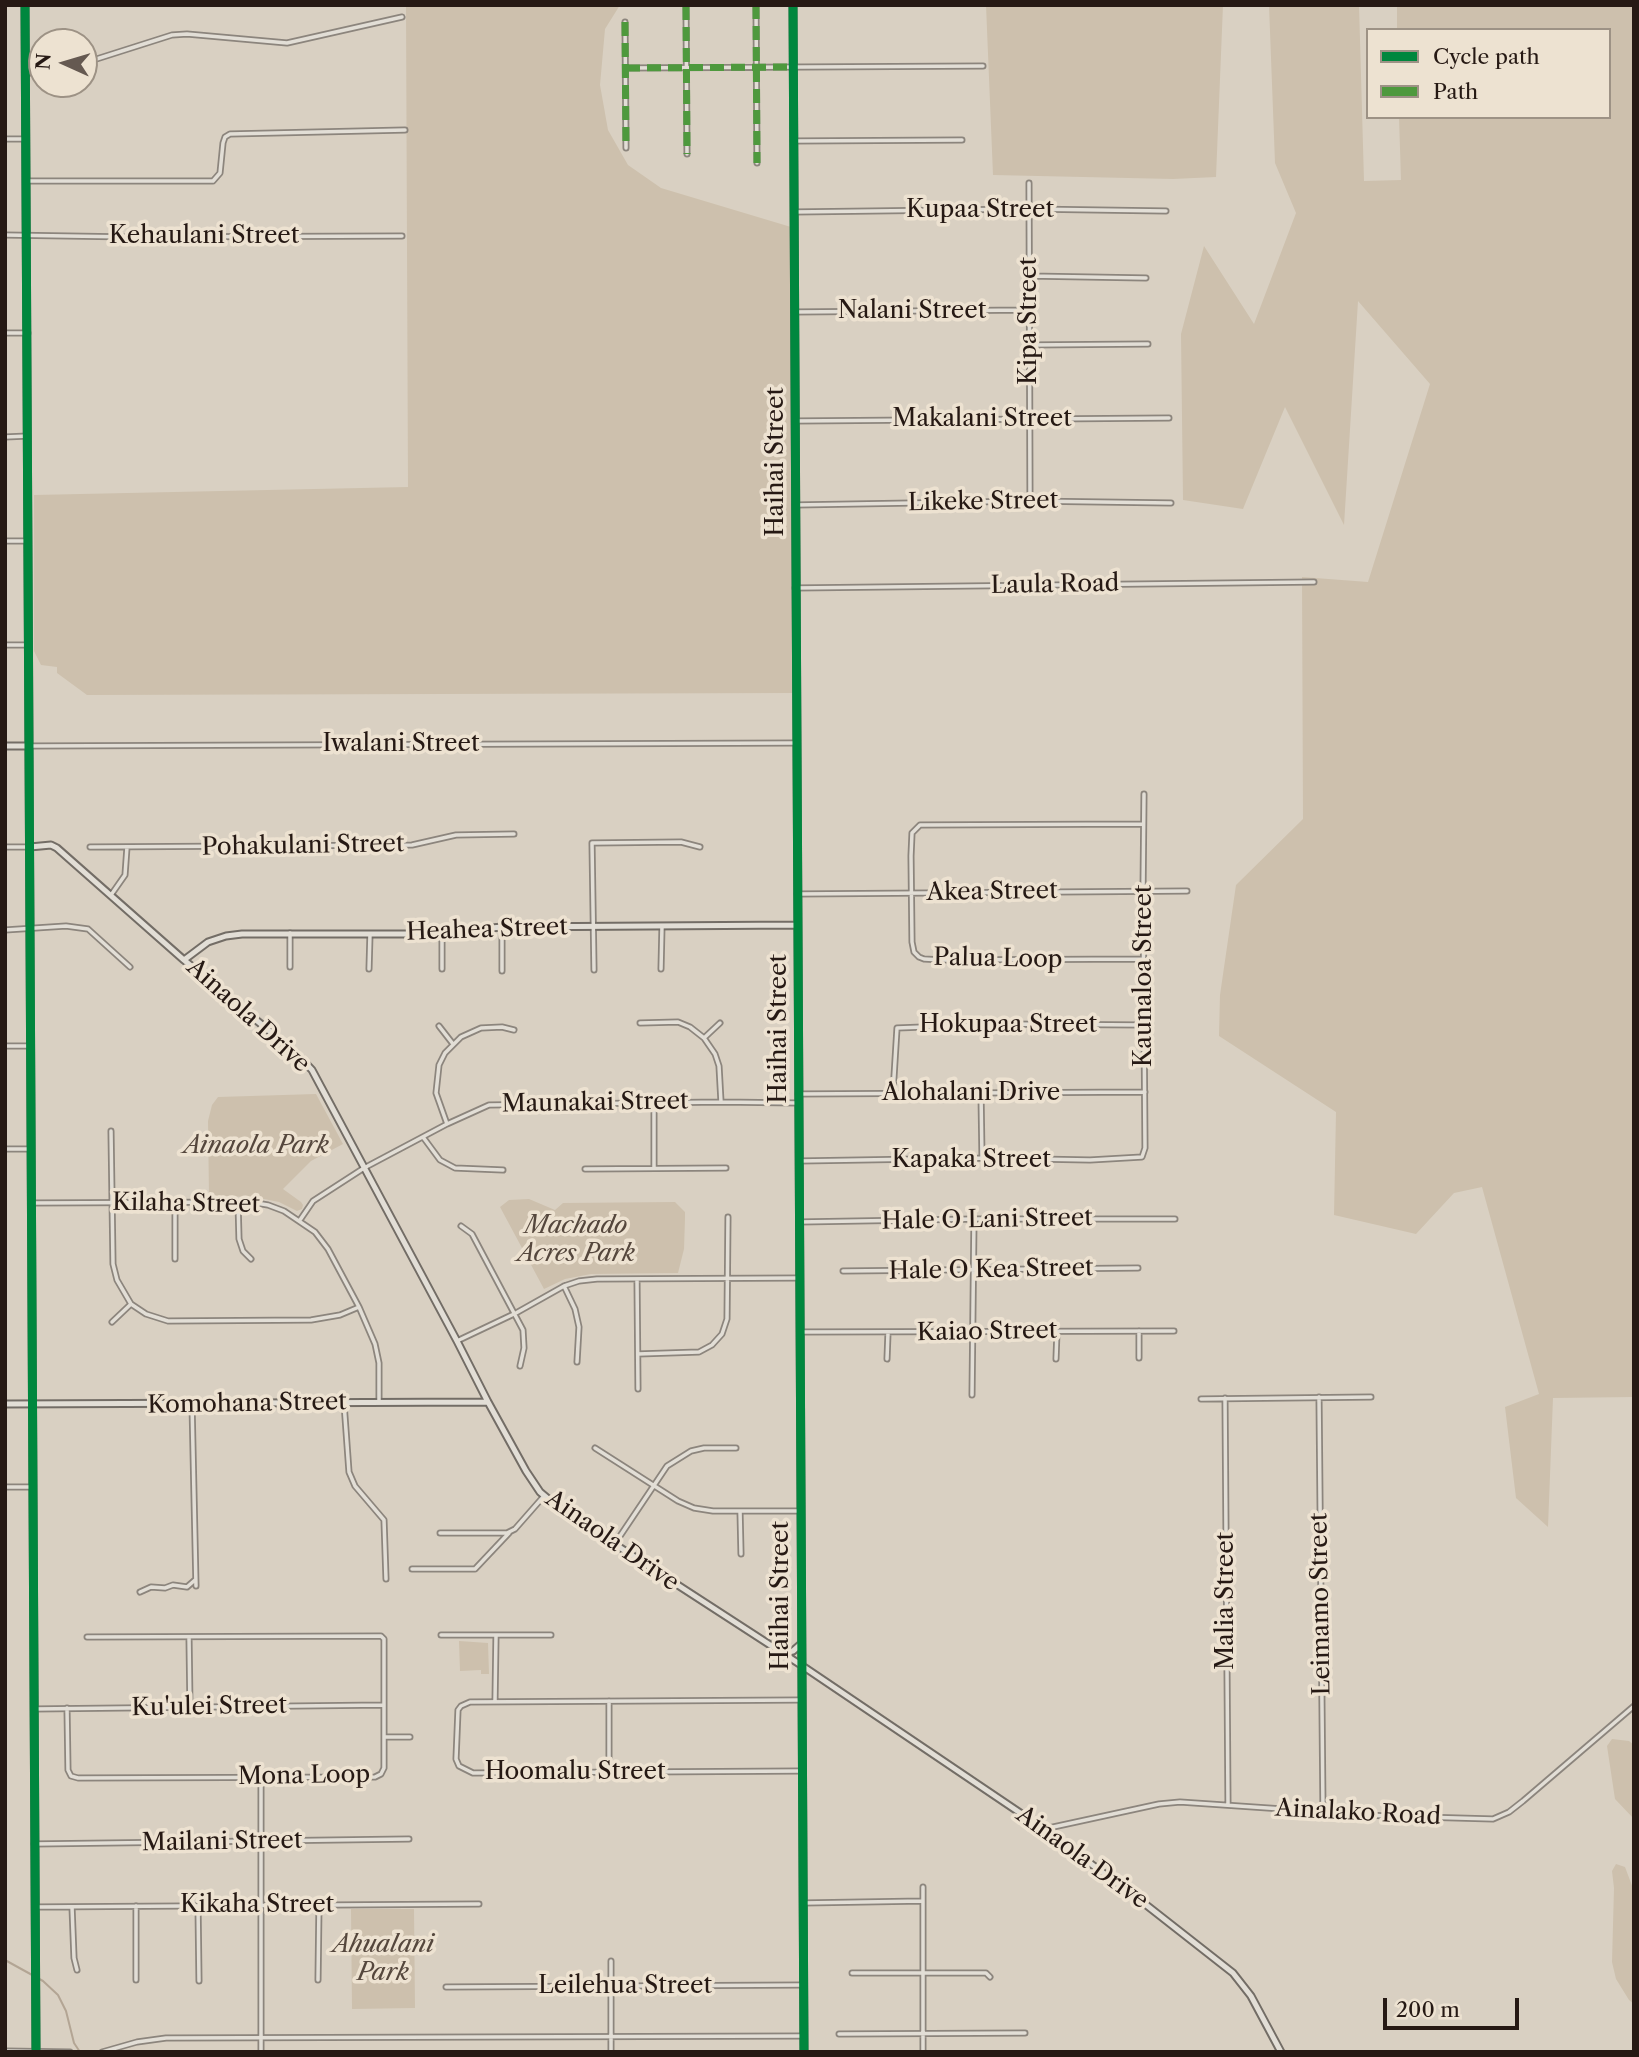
<!DOCTYPE html>
<style>
body{margin:0}
#map{position:relative;width:1639px;height:2057px;overflow:hidden;background:#d9d0c2;font-family:"Libre Caslon Text",serif}
canvas{display:block}
.frame{position:absolute;inset:0;border:7px solid #261914;pointer-events:none}
.legend{position:absolute;left:1366px;top:28px;width:245px;height:91px;box-sizing:border-box;background:#ede2d1;border:2px solid #9d9285;margin:0;padding:9px 12px;list-style:none;font-size:21px;color:#261914}
.legend li{display:flex;align-items:center;gap:14px;height:35px}
.legend b{width:35px;border:2px solid #9d9285}
.north{position:absolute;left:28px;top:28px;width:70px;height:70px;box-sizing:border-box;background:#ede2d1;border:2px solid #9d9285;border-radius:50%;rotate:274deg;font-size:19px;font-weight:700;line-height:28px;text-align:center;color:#261914}
.north::after{content:'';display:block;margin:auto;width:24px;height:32px;background:#655951;clip-path:polygon(50% 0,100% 100%,50% 72%,0 100%)}
.scale{position:absolute;left:1383px;top:1998px;width:136px;height:32px;box-sizing:border-box;border:4px solid #261914;border-top:0;padding-left:9px;font-size:21px;line-height:24px;white-space:nowrap;color:#261914;-webkit-text-stroke:5px #ede2d1;paint-order:stroke}
</style>
<div id="map">
<canvas width="1639" height="2057"></canvas>
<div class="frame"></div>
<ul class="legend">
<li><b style="height:9px;background:#00873e"></b>Cycle path</li>
<li><b style="height:9px;background:#4e993d"></b>Path</li>
</ul>
<div class="north">N</div>
<div class="scale">200 m</div>
</div>
<script>
const context = document.querySelector('canvas').getContext('2d');
context.lineJoin = 'round';
function paint(path, color) { context.fillStyle = color; context.fill(path, 'evenodd'); }
const shape = rows => new Path2D(rows.map(r => 'M' + r).join(''));
function stroke(path, color, width, dash) { context.strokeStyle = color; context.lineWidth = width; context.lineCap = dash ? 'butt' : 'round'; context.setLineDash(dash || []); context.stroke(path); }
function label(font, color, halo, rows, align = 'center') {
  context.font = font + ' "Libre Caslon Text",serif'; context.lineWidth = 7; context.setLineDash([]); context.textBaseline = 'middle'; context.strokeStyle = halo; context.fillStyle = color; for (const [text, x, y, turn = 0] of rows) {
    context.save(); context.translate(x, y); context.rotate((+turn || 0) * Math.PI / 180); context.textAlign = isNaN(turn) ? turn : align; if (halo) context.strokeText(text, 0, 0); context.fillText(text, 0, 0); context.restore();
  }
}
paint(shape([
 [406,5,620,5,605,29,600,85,608,130,628,165,661,188,791,227,793,693,87,695,57,673,57,667,41,665,34,651,34,495,408,487],
 [986,5,1223,5,1216,177,1173,179,993,175],
 [1269,5,1359,5,1364,181,1401,180,1399,117,1609,117,1609,30,1397,30,1397,5,1634,5,1634,1397,1553,1398,1548,1527,1516,1498,1505,1407,1539,1394,1482,1187,1454,1193,1416,1234,1334,1215,1336,1112,1219,1036,1220,995,1236,885,1303,819,1302,577,1368,582,1430,384,1358,301,1344,525,1285,407,1243,509,1183,500,1181,334,1204,246,1254,324,1296,213,1275,163],
 [316,1094,343,1144,311,1161,283,1189,301,1202,303,1205,302,1209,297,1211,279,1202,254,1197,209,1196,208,1121,212,1105,218,1097],
 [529,1199,555,1210,563,1203,675,1202,685,1212,685,1218,684,1249,678,1273,591,1274,565,1279,544,1289,500,1207,509,1200],
 [459,1641,488,1643,489,1674,481,1674,481,1670,460,1671],
 [1612,1739,1629,1741,1634,1745,1634,1819,1615,1799,1607,1746],
 [1616,1864,1625,1867,1634,1891,1634,2004,1629,2000,1616,1979,1612,1962,1614,1888,1612,1871],
 [351,1909,414,1909,415,2008,352,2009]
]), '#cdc0ad');
stroke(shape([
 [5,1960,43,1981,58,1995,66,2011,74,2043,80,2052]
]), '#b3a594', 2);
const street = shape([
 [756,5,757,163],
 [686,6,687,154],
 [625,22,626,148],
 [84,63,172,35,187,34,287,43,402,17],
 [626,68,983,66],
 [26,73,42,73],
 [5,139,26,139],
 [793,141,962,140],
 [27,181,213,181,220,173,223,143,225,137,230,134,405,130],
 [1029,183,1030,501],
 [794,212,1029,209,1166,211],
 [5,235,130,237,402,236],
 [1029,276,1146,278],
 [794,312,1029,310],
 [5,333,28,333],
 [1029,345,1148,344],
 [795,421,1169,418],
 [5,437,28,436],
 [795,505,1030,501,1171,503],
 [5,541,28,541],
 [795,588,1314,582],
 [5,645,28,645],
 [29,746,796,743],
 [1143,824,920,825,912,833,911,856,912,942,914,952,919,957,924,959,943,960,1143,959],
 [5,847,30,847],
 [90,847,412,845,456,835,514,834],
 [797,894,1187,891],
 [111,895,125,875,127,847],
 [5,930,66,926,88,929,130,967],
 [290,933,290,967],
 [442,933,442,969],
 [369,969,370,934],
 [661,969,662,926],
 [594,970,592,843,681,842,700,847],
 [502,971,502,927],
 [640,1023,678,1022,690,1027,704,1038,715,1054,719,1066,721,1102],
 [439,1026,453,1044],
 [704,1038,720,1023],
 [5,1046,31,1046],
 [893,1093,897,1028,1002,1024,1144,1025],
 [798,1094,1145,1092],
 [981,1094,982,1158],
 [447,1124,436,1093,439,1065,445,1053,461,1037,481,1028,502,1027,514,1030],
 [111,1131,113,1264,117,1280,131,1304,146,1314,168,1321,311,1320,340,1315,359,1307],
 [423,1137,440,1160,455,1168,503,1170],
 [5,1149,31,1149],
 [799,1161,982,1158,1090,1160,1142,1157,1145,1148,1143,891,1144,794],
 [654,1168,654,1102],
 [585,1169,726,1168],
 [238,1202,239,1239,243,1251,251,1259],
 [31,1203,250,1202,268,1205,284,1211,315,1232,328,1249,359,1307,375,1344,379,1363,379,1402],
 [300,1220,313,1201,364,1168,447,1124,489,1105,721,1102,798,1103],
 [799,1222,974,1219,1175,1219],
 [461,1226,472,1234,523,1330,524,1348,520,1366],
 [175,1259,175,1203],
 [843,1271,1138,1268],
 [637,1279,638,1389],
 [564,1286,575,1309,579,1327,577,1362],
 [112,1322,131,1304],
 [1139,1331,1139,1358],
 [800,1332,1174,1331],
 [457,1341,516,1313,564,1286,579,1281,597,1279,799,1278],
 [638,1354,699,1352,712,1345,722,1334,727,1319,728,1217],
 [887,1359,888,1333],
 [1056,1359,1057,1331],
 [972,1395,974,1219],
 [1319,1397,1323,1811],
 [1225,1398,1228,1804],
 [1201,1399,1371,1397],
 [344,1403,349,1472,355,1486,384,1520,386,1579],
 [192,1404,196,1586],
 [595,1448,678,1501,694,1508,713,1511,800,1511],
 [5,1487,32,1487],
 [740,1511,741,1554],
 [440,1533,507,1533,515,1529,544,1496],
 [614,1545,667,1466,691,1451,704,1448,736,1448],
 [412,1569,475,1569,509,1533],
 [140,1592,151,1587,165,1588,173,1585,187,1587,195,1580],
 [441,1635,551,1635],
 [189,1637,190,1707],
 [801,1700,470,1702,461,1706,458,1710,456,1759,459,1766,473,1773,802,1771],
 [495,1701,496,1636],
 [609,1701,609,1772],
 [67,1708,68,1770,71,1776,78,1778,375,1777,381,1774,384,1768,384,1639,381,1636,87,1637],
 [34,1709,384,1705],
 [384,1737,410,1737],
 [1044,1829,1159,1804,1180,1802,1385,1816,1493,1819,1509,1812,1523,1801,1634,1706],
 [34,1844,409,1839],
 [923,1887,923,2052],
 [803,1903,923,1901],
 [136,1906,136,1980],
 [198,1906,199,1981],
 [35,1907,479,1904],
 [72,1907,74,1958,77,1970],
 [852,1973,986,1973,990,1977],
 [318,1980,319,1905],
 [446,1987,804,1985],
 [839,2034,1025,2033],
 [5,2051,70,2052],
 [102,2052,137,2042,166,2038,804,2036],
 [261,2052,261,1778],
 [611,2052,611,1961]
]);
const secondary = shape([
 [25,5,36,2052],
 [793,5,804,2052],
 [5,746,29,746],
 [30,847,51,845,57,848,184,960,297,1054,312,1070,457,1341,488,1402,526,1471,540,1492,559,1508,801,1665,1044,1829,1145,1904,1233,1973,1251,1996,1281,2052],
 [184,960,208,942,226,936,242,934,428,934,502,927,797,925],
 [5,1404,488,1402],
 [783,1653,793,1651,801,1644]
]);
stroke(street, '#8c857d', 7);
stroke(secondary, '#736d66', 9);
stroke(street, '#e2ded6', 3.5);
stroke(secondary, '#e2ded6', 5);
stroke(shape([
 [756,5,757,163],
 [686,6,687,154],
 [625,22,626,148],
 [626,68,793,67]
]), '#4e993d', 7, [14, 7]);
stroke(shape([
 [25,5,36,2052],
 [793,5,804,2052]
]), '#00873e', 9);
label('24px', '#261914', '#ede2d1', [
 ["Kupaa Street",980,210],
 ["Kehaulani Street",204,236],
 ["Nalani Street",912,311],
 ["Kipa Street",1029,321,-90],
 ["Makalani Street",982,419],
 ["Haihai Street",776,462,-90],
 ["Likeke Street",983,502,-1],
 ["Laula Road",1055,585,-1],
 ["Iwalani Street",401,744],
 ["Pohakulani Street",303,846,-1],
 ["Akea Street",992,892,-1],
 ["Heahea Street",487,930,-2],
 ["Palua Loop",998,959,1],
 ["Kaunaloa Street",1144,976,-90],
 ["Ainaola Drive",248,1016,42],
 ["Hokupaa Street",1008,1025],
 ["Haihai Street",779,1029,-90],
 ["Alohalani Drive",971,1093],
 ["Maunakai Street",595,1103,-1],
 ["Kapaka Street",971,1160],
 ["Kilaha Street",186,1204,1],
 ["Hale O Lani Street",987,1220,-1],
 ["Hale O Kea Street",991,1270,-1],
 ["Kaiao Street",987,1332,-1],
 ["Komohana Street",247,1404,-1],
 ["Ainaola Drive",612,1541,35],
 ["Haihai Street",781,1596,-90],
 ["Malia Street",1226,1601,-90],
 ["Leimamo Street",1321,1604,-91],
 ["Ku'ulei Street",209,1707,-1],
 ["Hoomalu Street",575,1772],
 ["Mona Loop",304,1776,-1],
 ["Ainalako Road",1358,1813,3],
 ["Mailani Street",222,1842,-1],
 ["Ainaola Drive",1082,1858,36],
 ["Kikaha Street",257,1905],
 ["Leilehua Street",625,1986]
]);
label('italic 24px', '#55473d', '#ede2d1', [
 ["Ainaola Park",256,1146],
 ["Machado",576,1226],
 ["Acres Park",576,1254],
 ["Ahualani",383,1945],
 ["Park",383,1973]
]);
</script>
